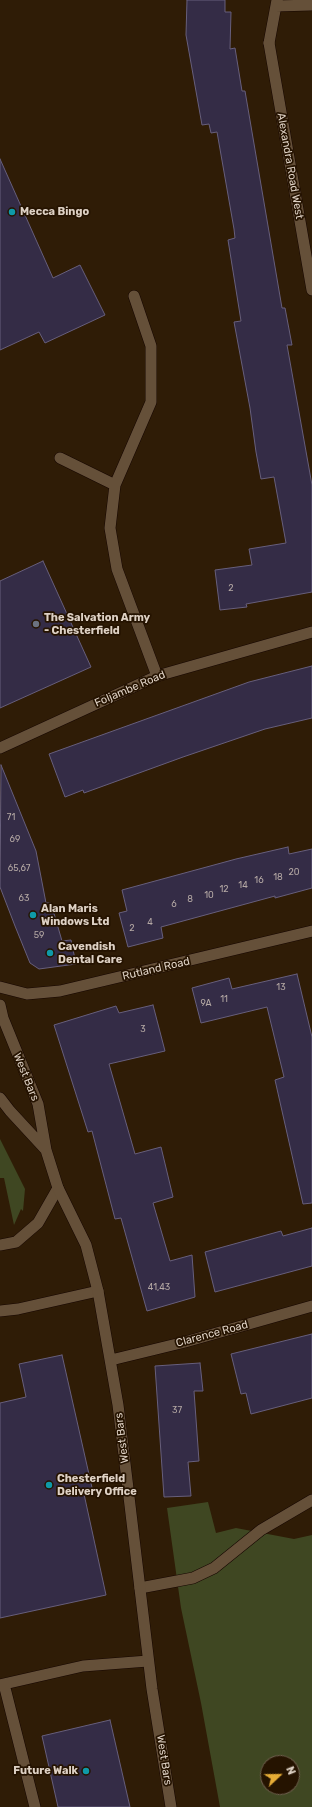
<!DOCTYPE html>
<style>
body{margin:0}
#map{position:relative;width:312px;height:1807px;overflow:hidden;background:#2f1c06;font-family:Rubik,sans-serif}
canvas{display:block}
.north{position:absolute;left:260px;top:1755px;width:40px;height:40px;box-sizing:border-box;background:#251300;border:1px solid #6f5f4e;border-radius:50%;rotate:68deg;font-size:11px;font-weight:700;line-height:16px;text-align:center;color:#ded1c4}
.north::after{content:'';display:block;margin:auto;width:14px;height:18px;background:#e6ac36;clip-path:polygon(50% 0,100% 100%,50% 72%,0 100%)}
</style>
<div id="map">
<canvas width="312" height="1807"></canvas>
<div class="north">N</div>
</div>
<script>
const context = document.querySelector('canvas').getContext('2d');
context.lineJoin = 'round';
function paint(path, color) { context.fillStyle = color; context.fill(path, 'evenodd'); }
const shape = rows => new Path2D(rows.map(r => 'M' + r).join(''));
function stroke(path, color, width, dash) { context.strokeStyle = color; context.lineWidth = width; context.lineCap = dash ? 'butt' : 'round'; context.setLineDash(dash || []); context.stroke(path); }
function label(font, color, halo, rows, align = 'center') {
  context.font = font + ' Rubik,sans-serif'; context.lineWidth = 3.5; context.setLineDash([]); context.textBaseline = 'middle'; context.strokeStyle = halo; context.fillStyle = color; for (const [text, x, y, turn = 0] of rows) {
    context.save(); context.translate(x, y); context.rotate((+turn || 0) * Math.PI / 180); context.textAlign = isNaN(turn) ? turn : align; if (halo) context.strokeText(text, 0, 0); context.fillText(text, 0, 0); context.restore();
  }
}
paint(shape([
 [0,1139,25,1189,23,1211,21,1209,14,1225,4,1178,0,1178],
 [208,1502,216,1533,236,1528,294,1539,312,1535,312,1807,220,1807,201,1703,181,1608,167,1508],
 [268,1763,292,1763,292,1787,268,1787]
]), '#3f4722');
const building = shape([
 [187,0,225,0,225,12,231,12,230,49,235,48,242,91,245,91,282,308,285,308,292,345,287,345,312,485,312,592,246,604,247,607,220,610,215,570,252,565,249,549,286,543,274,477,261,479,256,452,250,408,234,322,241,321,228,240,235,238,234,229,217,132,211,133,209,124,202,125,186,35,187,0],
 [0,159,53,278,80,265,105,315,45,343,39,332,0,350,0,159],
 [43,561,91,667,0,708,0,581,43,561],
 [312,666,312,718,265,729,183,757,84,793,83,790,65,797,49,754,249,682,312,666],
 [1,765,36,851,46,903,51,903,62,941,71,940,76,964,39,969,30,963,15,926,0,887,1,765],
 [288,847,289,854,312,849,312,888,275,898,275,896,161,927,163,938,128,947,119,913,127,911,122,890,236,859,288,847],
 [297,974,312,1037,312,1203,303,1204,275,1080,284,1077,267,1007,201,1023,192,988,229,978,232,989,297,974],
 [153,1005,165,1051,109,1064,135,1154,161,1147,173,1197,153,1203,170,1261,192,1255,195,1297,147,1311,121,1218,115,1219,92,1131,88,1132,54,1025,116,1006,119,1013,153,1005],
 [312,1228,312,1266,215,1292,205,1252,281,1231,283,1236,312,1228],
 [312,1334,312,1398,251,1414,246,1393,241,1394,231,1354,312,1334],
 [62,1355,93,1492,84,1494,106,1595,0,1618,0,1403,26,1397,19,1364,62,1355],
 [200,1363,203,1391,194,1391,199,1461,188,1462,191,1496,164,1497,155,1366,200,1363],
 [110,1720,130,1807,58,1807,42,1736,110,1720]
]);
paint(building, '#342c46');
stroke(building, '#675f7c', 1);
const service = shape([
 [276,6,312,5],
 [269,43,277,0],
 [134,296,151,346,151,402,115,485,110,528,117,569,157,676],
 [60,458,115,485],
 [0,1245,16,1242,38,1223,58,1188],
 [0,1311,18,1309,98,1291],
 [140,1588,193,1578,214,1568,261,1530,312,1500],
 [4,1684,35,1807],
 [0,1685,83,1666,148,1661]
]);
const minor = shape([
 [269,43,312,290]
]);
const tertiary = shape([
 [0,748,157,676,312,632],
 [0,987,27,994,60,991,312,931],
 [0,1005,3,1018,38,1104,46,1150,58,1188,86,1245,98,1291,118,1405,152,1689,171,1807],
 [0,1098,10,1111,46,1150],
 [111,1360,185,1342,312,1306]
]);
stroke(service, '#160600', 12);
stroke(minor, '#160600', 12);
stroke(tertiary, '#160600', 12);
stroke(service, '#655039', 11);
stroke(minor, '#655039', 11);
stroke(tertiary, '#655039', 11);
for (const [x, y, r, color] of [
 [12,212,4,"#0f9aa8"],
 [36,624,4,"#6b7280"],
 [33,915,4,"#0f9aa8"],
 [50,953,4,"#0f9aa8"],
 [49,1485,4,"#0f9aa8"],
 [86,1771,4,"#0f9aa8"]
]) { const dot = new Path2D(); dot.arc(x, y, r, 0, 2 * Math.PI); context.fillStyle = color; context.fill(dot); stroke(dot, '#251300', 1.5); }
label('9px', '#b4a8a4', null, [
 ["2",231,588],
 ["71",11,817],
 ["69",15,839],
 ["65,67",19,868],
 ["20",294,872],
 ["18",278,877],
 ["16",259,880],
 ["14",243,885],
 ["12",224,889],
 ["10",209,895],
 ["63",24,898],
 ["8",190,899],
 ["6",174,904],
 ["4",150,922],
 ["2",132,928],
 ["59",39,935],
 ["13",281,987],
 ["11",224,999],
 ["9A",206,1003],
 ["3",143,1029],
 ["41,43",159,1287],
 ["37",177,1410]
]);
label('11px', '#ded1c4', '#251300', [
 ["Alexandra Road West",290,166,80],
 ["Foljambe Road",130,689,-23],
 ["Rutland Road",156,969,-13],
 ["West Bars",26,1077,68],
 ["Clarence Road",212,1334,-15],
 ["West Bars",122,1438,-97],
 ["West Bars",164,1760,81]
]);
label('bold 11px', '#ded1c4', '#251300', [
 ["Mecca Bingo",20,212],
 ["The Salvation Army",44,618],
 ["- Chesterfield",44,631],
 ["Alan Maris",41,909],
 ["Windows Ltd",41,922],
 ["Cavendish",58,947],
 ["Dental Care",58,960],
 ["Chesterfield",57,1479],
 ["Delivery Office",57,1492],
 ["Future Walk",78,1771,"right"]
], 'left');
</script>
